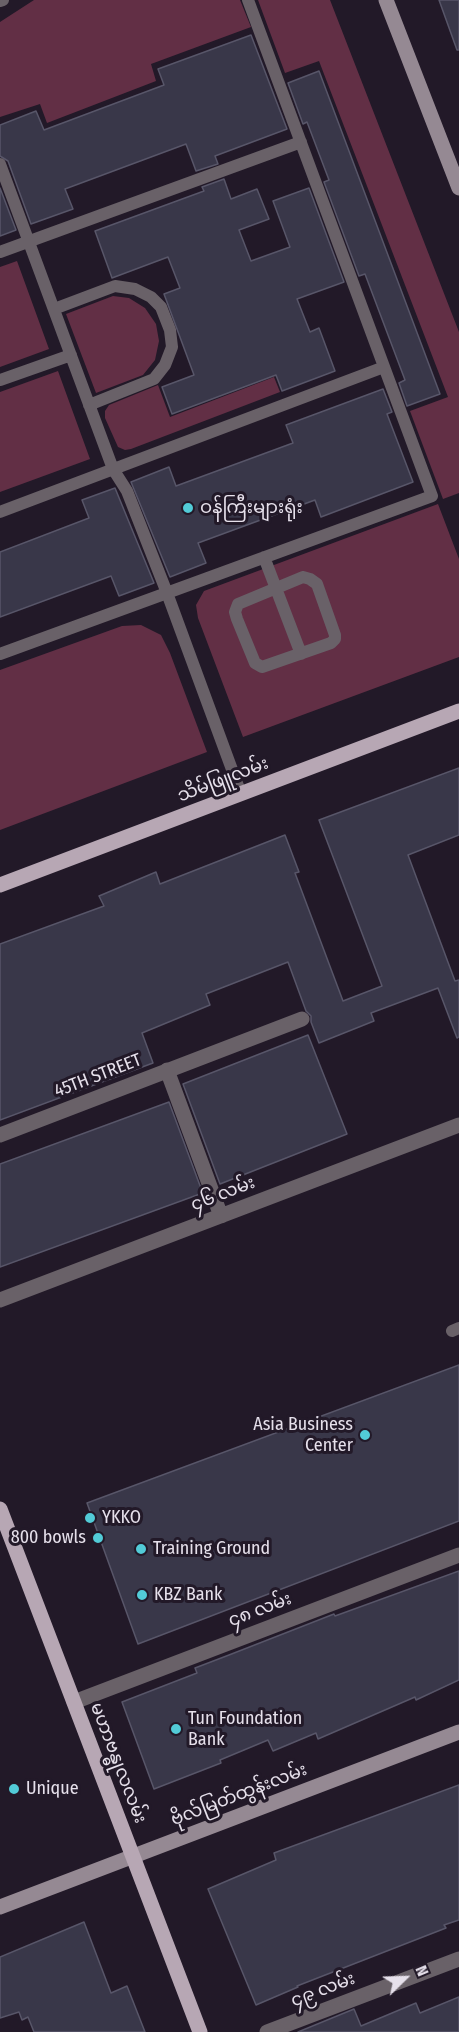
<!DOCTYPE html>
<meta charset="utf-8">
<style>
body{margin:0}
#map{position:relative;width:459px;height:2032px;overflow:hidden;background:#221928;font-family:"Fira Sans Condensed",sans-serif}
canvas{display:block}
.north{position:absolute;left:375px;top:1948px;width:60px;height:60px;-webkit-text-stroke:4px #221928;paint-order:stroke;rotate:67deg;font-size:16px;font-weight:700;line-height:24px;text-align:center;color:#e6e0eb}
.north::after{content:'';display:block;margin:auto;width:21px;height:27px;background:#e6e0eb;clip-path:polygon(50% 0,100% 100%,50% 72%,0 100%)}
</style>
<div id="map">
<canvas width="459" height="2032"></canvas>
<div class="north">N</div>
</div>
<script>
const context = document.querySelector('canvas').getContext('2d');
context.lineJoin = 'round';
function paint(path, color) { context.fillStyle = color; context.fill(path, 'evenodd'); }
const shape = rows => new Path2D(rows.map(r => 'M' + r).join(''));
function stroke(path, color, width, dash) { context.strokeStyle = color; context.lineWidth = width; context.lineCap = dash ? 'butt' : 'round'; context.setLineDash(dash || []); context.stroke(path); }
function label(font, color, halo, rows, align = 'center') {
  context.font = font + ' "Fira Sans Condensed","Noto Sans Myanmar",sans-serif'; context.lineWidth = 6; context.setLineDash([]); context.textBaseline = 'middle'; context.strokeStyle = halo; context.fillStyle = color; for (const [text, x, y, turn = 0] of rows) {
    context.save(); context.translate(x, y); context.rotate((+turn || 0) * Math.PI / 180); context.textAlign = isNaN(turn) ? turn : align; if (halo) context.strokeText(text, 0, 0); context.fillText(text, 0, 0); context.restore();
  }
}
paint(shape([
 [34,0,240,0,251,27,151,64,156,81,47,123,40,104,0,117,0,22],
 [258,0,330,0,459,332,459,493,443,499,410,411,448,397,319,61,285,73],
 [17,261,49,349,0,367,0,267],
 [113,296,129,298,145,308,156,324,159,341,155,360,143,375,96,393,66,314],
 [58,371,90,459,0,492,0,392],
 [274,377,280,392,131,449,125,450,118,447,105,418,105,411,109,405,158,385,170,417],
 [438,504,459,559,459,657,243,737,198,618,196,605,204,591],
 [141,625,161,635,170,653,207,752,0,830,0,670,122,626]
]), '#622f45');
const building = shape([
 [439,0,459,0,459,50,457,50,439,0],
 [251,35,287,129,215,156,218,164,196,171,186,144,65,189,73,209,31,224,8,161,0,156,0,125,36,111,44,130,164,85,158,69,251,35],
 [319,71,440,394,407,406,399,383,405,380,365,274,359,276,324,182,329,180,307,122,303,124,288,83,319,71],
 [224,179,231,199,257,189,269,219,239,230,251,261,290,247,273,201,309,188,344,282,297,299,310,332,319,328,335,371,282,391,276,375,172,414,162,387,194,375,164,294,180,288,168,257,112,278,95,231,204,191,202,187,224,179],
 [0,188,16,230,0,236,0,188],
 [383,389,392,412,387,414,413,482,321,517,315,500,198,543,206,563,170,577,131,482,169,467,176,486,293,443,286,425,383,389],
 [115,488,154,583,119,596,111,576,0,617,0,552,89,518,82,500,115,488],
 [459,768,459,835,408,855,455,981,459,980,459,1037,457,1038,438,988,371,1013,374,1021,319,1043,311,1022,311,1016,306,1011,288,962,206,994,210,1005,142,1033,153,1063,0,1120,0,944,104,906,99,896,156,872,160,884,285,835,299,872,295,873,343,1001,382,986,319,820,459,768],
 [308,1035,347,1134,220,1184,183,1084,308,1035],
 [169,1102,202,1191,200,1194,0,1267,0,1164,169,1102],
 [459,1365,459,1521,138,1644,87,1503,459,1365],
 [459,1571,459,1680,416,1700,415,1697,318,1739,316,1733,273,1751,268,1740,220,1760,221,1763,154,1789,122,1702,197,1673,195,1668,229,1655,334,1614,335,1616,459,1571],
 [459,1785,459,1920,444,1925,446,1928,297,1986,298,1987,256,2005,208,1889,276,1860,274,1853,459,1785],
 [84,1922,111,1993,127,1986,145,2032,34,2032,28,2017,22,2020,19,2012,0,2018,0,1957,84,1922],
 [459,1997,459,2032,298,2032,354,2009,361,2026,416,2003,420,2013,459,1997]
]);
paint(building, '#393749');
stroke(building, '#585669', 1.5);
stroke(shape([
 [0,1,3,0],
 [0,164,113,469,127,491,167,593,241,794],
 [0,252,301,142],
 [54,309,115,286,135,289,151,297,161,307,170,330,172,347,165,365,154,379,89,405],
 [0,380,71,355],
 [0,512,384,367],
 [264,557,301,654],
 [303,577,310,579,317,584,335,635,335,639,331,643,262,667,255,663,237,619,235,612,238,604,303,577],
 [0,654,432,496,248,0],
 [452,1331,459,1328]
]), '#696168', 12);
stroke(shape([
 [167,1070,221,1216],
 [0,1135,302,1019],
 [0,1300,459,1125],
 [74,1702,459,1555],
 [267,2032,459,1959]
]), '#696168', 15);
stroke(shape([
 [386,0,459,188],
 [0,1907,459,1732]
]), '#958993', 15);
stroke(shape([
 [0,885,459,711],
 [0,1509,200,2032]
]), '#b7a7b4', 15);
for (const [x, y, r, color] of [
 [188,508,6,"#52cbd7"],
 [365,1435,6,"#52cbd7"],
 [90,1518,6,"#52cbd7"],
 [98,1538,6,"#52cbd7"],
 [141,1549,6,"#52cbd7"],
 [142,1595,6,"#52cbd7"],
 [176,1729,6,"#52cbd7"],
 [14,1789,6,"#52cbd7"]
]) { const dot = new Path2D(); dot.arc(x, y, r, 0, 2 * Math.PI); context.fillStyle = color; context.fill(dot); stroke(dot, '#221928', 2); }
label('18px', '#e6e0eb', '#221928', [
 ["ဝန်ကြီးများရုံး",200,508],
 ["Asia Business",353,1425,"right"],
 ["Center",353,1446,"right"],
 ["YKKO",102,1518],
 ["800 bowls",86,1538,"right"],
 ["Training Ground",153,1549],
 ["KBZ Bank",154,1595],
 ["Tun Foundation",188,1719],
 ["Bank",188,1740],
 ["Unique",26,1789]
], 'left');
label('18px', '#e6e0eb', '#221928', [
 ["သိမ်ဖြူလမ်း",223,780,-21],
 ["45TH STREET",98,1076,-21],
 ["၄၆ လမ်း",223,1194,-21],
 ["၄၈ လမ်း",260,1610,-21],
 ["မဟာဗန္ဓုလလမ်း",118,1763,69],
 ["ဗိုလ်မြတ်ထွန်းလမ်း",239,1795,-21],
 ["၄၉ လမ်း",323,1990,-21]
]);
</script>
